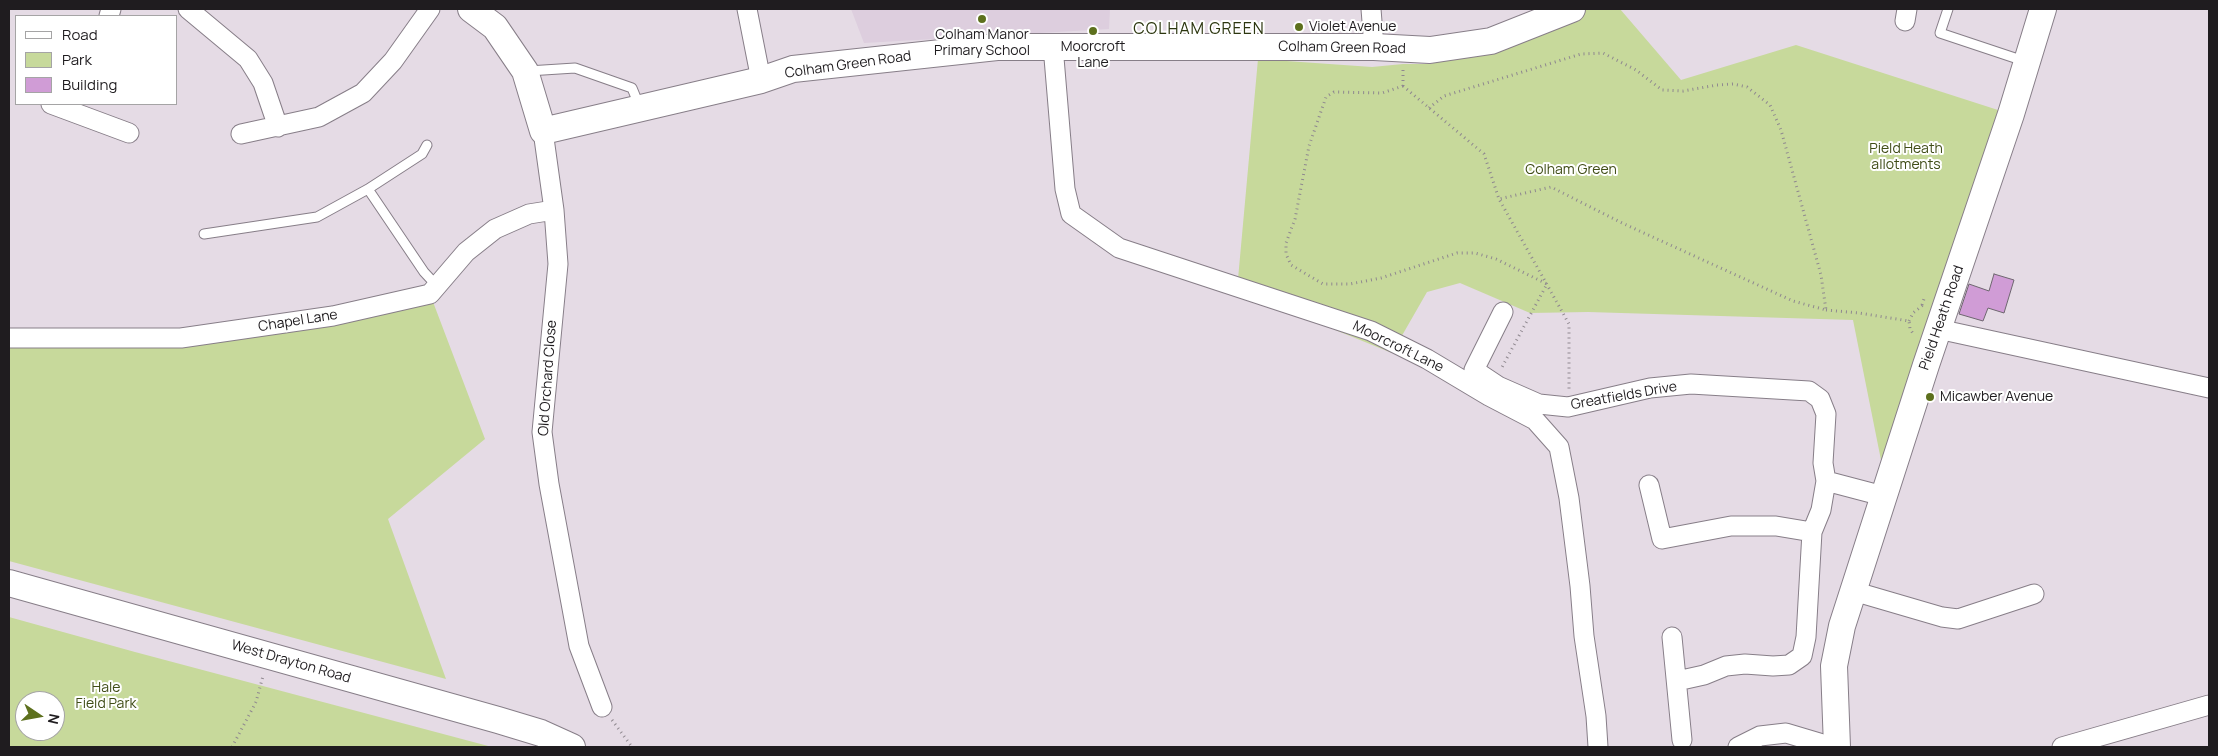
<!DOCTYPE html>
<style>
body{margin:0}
#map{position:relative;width:2218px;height:756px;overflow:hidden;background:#e5dbe5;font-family:Manrope,sans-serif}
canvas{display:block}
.frame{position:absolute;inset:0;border:10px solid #1f1c1f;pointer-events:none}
.legend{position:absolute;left:15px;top:15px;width:162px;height:90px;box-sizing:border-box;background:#fff;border:1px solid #a5a4a5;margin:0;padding:6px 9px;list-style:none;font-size:15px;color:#1f1c1f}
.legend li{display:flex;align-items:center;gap:10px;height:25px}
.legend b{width:25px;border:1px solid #a5a4a5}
.north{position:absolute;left:15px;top:691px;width:50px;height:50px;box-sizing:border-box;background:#fff;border:1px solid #a5a4a5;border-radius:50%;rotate:102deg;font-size:14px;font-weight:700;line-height:20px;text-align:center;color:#1f1c1f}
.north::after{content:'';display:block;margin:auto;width:18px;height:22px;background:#5d701d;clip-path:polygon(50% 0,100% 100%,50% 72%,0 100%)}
</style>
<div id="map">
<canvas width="2218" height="756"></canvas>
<div class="frame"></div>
<ul class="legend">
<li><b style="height:6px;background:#fff"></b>Road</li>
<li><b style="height:14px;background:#c7d99b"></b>Park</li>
<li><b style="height:14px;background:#d09cd6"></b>Building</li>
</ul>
<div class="north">N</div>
</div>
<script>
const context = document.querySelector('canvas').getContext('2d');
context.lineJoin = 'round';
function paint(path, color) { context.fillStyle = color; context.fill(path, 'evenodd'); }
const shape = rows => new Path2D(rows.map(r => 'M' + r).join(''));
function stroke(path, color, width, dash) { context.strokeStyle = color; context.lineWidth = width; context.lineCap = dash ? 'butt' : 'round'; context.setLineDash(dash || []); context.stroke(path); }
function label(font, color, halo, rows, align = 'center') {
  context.font = font + ' Manrope,sans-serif'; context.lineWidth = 4; context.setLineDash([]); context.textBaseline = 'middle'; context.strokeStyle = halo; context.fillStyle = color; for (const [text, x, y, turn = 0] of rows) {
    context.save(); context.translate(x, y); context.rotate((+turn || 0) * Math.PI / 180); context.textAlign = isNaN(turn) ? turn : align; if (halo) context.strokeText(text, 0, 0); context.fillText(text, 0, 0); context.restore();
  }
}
paint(shape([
 [851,9,1110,9,1109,29,864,43]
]), '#ddcede');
paint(shape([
 [1584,9,1620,9,1681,80,1796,45,1998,110,1882,465,1853,320,1588,312,1530,313,1460,283,1427,292,1392,353,1237,290,1258,59,1372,67,1403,64,1430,64,1517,40],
 [430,294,485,439,388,519,446,679,9,561,9,338,181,338],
 [9,617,135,652,492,747,9,747],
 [25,701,55,701,55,731,25,731]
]), '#c7d99b');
const building = shape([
 [1994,274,2014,280,2004,313,1988,308,1983,321,1959,314,1969,284,1989,291,1994,274]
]);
paint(building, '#d09cd6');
stroke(building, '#6e666f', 1);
const lane = shape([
 [1948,9,1940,33,2024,61],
 [528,71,575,68,632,88,639,105],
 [368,189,422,154,427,145],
 [204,234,317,217,368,189,424,272,437,286]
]);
const street = shape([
 [188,9,248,59,263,83,278,127],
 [747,9,761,80],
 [1371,9,1374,47],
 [109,16,111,9],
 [1905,21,1907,9],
 [1053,46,1065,189,1071,214,1119,248,1371,331,1427,359,1489,396,1535,420,1559,447,1569,498,1580,586,1584,636,1596,716,1598,747],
 [51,104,129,133],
 [543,131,554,210,558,264,542,432,549,484,579,646,602,707],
 [241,134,319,117,363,93,393,61,430,9],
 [1503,312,1474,370,1498,386,1539,404,1568,407,1650,388,1691,384,1809,391,1820,399,1826,414,1823,463,1826,481,1821,510,1812,532,1806,637,1802,656,1789,665,1773,666,1745,664,1726,666,1704,675,1677,681],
 [1938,329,2209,388],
 [9,338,181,338,333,316,430,294,466,252,495,229,529,214,554,210],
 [1826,481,1883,496],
 [1649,485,1662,539,1731,526,1776,526,1812,532],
 [1853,591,1942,617,1958,619,2034,594],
 [1672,637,1682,740],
 [1738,747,1760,736,1786,733,1833,747],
 [2062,747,2209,705]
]);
const secondary = shape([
 [471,9,495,27,525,71,543,131,761,80,793,69,997,47,1374,47,1430,50,1491,41,1572,9],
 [9,583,498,720,541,733,572,747],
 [1837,747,1834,666,1842,626,1926,365,2011,114,2043,9]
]);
stroke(lane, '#877e88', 11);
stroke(street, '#877e88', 21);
stroke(secondary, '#877e88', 28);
stroke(shape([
 [1403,86,1484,154,1499,199,1569,324,1569,391],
 [1403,86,1382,93,1334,92,1326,97,1309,146,1295,219,1286,243,1286,254,1291,265,1323,284,1350,284,1381,278,1457,253,1475,253,1496,259,1547,284,1501,369],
 [1403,86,1403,69],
 [1429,108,1444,96,1581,54,1603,53,1636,70,1662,90,1683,91,1717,85,1733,84,1747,87,1770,105,1781,130,1821,275,1826,310,1793,301,1622,223,1551,187,1499,199],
 [1922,305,1925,296],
 [1826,310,1859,313,1909,321,1910,329,1914,335],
 [1909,321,1913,313,1923,305],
 [612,720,632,747],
 [232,747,256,702,263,676]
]), '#8f888f', 3, [1, 4]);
stroke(lane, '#fff', 9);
stroke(street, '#fff', 19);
stroke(secondary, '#fff', 26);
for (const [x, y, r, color] of [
 [982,19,5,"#5d701d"],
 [1299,27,5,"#5d701d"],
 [1093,31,5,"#5d701d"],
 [1930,397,5,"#5d701d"]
]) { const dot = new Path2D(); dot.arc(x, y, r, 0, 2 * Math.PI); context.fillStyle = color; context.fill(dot); stroke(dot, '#fff', 2); }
label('14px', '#1f1c1f', '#fff', [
 ["Violet Avenue",1309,27],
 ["Colham Manor",982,35,"center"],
 ["Primary School",982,51,"center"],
 ["Moorcroft",1093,47,"center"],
 ["Lane",1093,63,"center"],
 ["Micawber Avenue",1940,397]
], 'left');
label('14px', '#1f1c1f', '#fff', [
 ["Colham Green Road",1342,48,1],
 ["Colham Green Road",848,65,-8],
 ["Pield Heath Road",1942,318,-71],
 ["Chapel Lane",298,321,-9],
 ["Moorcroft Lane",1398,347,26],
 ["Old Orchard Close",548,378,-86],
 ["Greatfields Drive",1624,396,-10],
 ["West Drayton Road",291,662,16]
]);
label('14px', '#404d17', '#fff', [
 ["Pield Heath",1906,149],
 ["allotments",1906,165],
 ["Colham Green",1571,170],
 ["Hale",106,688],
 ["Field Park",106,704]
]);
context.letterSpacing = '1px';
label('16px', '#2c360f', '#fff', [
 ["COLHAM GREEN",1199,30]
]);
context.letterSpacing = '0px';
</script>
